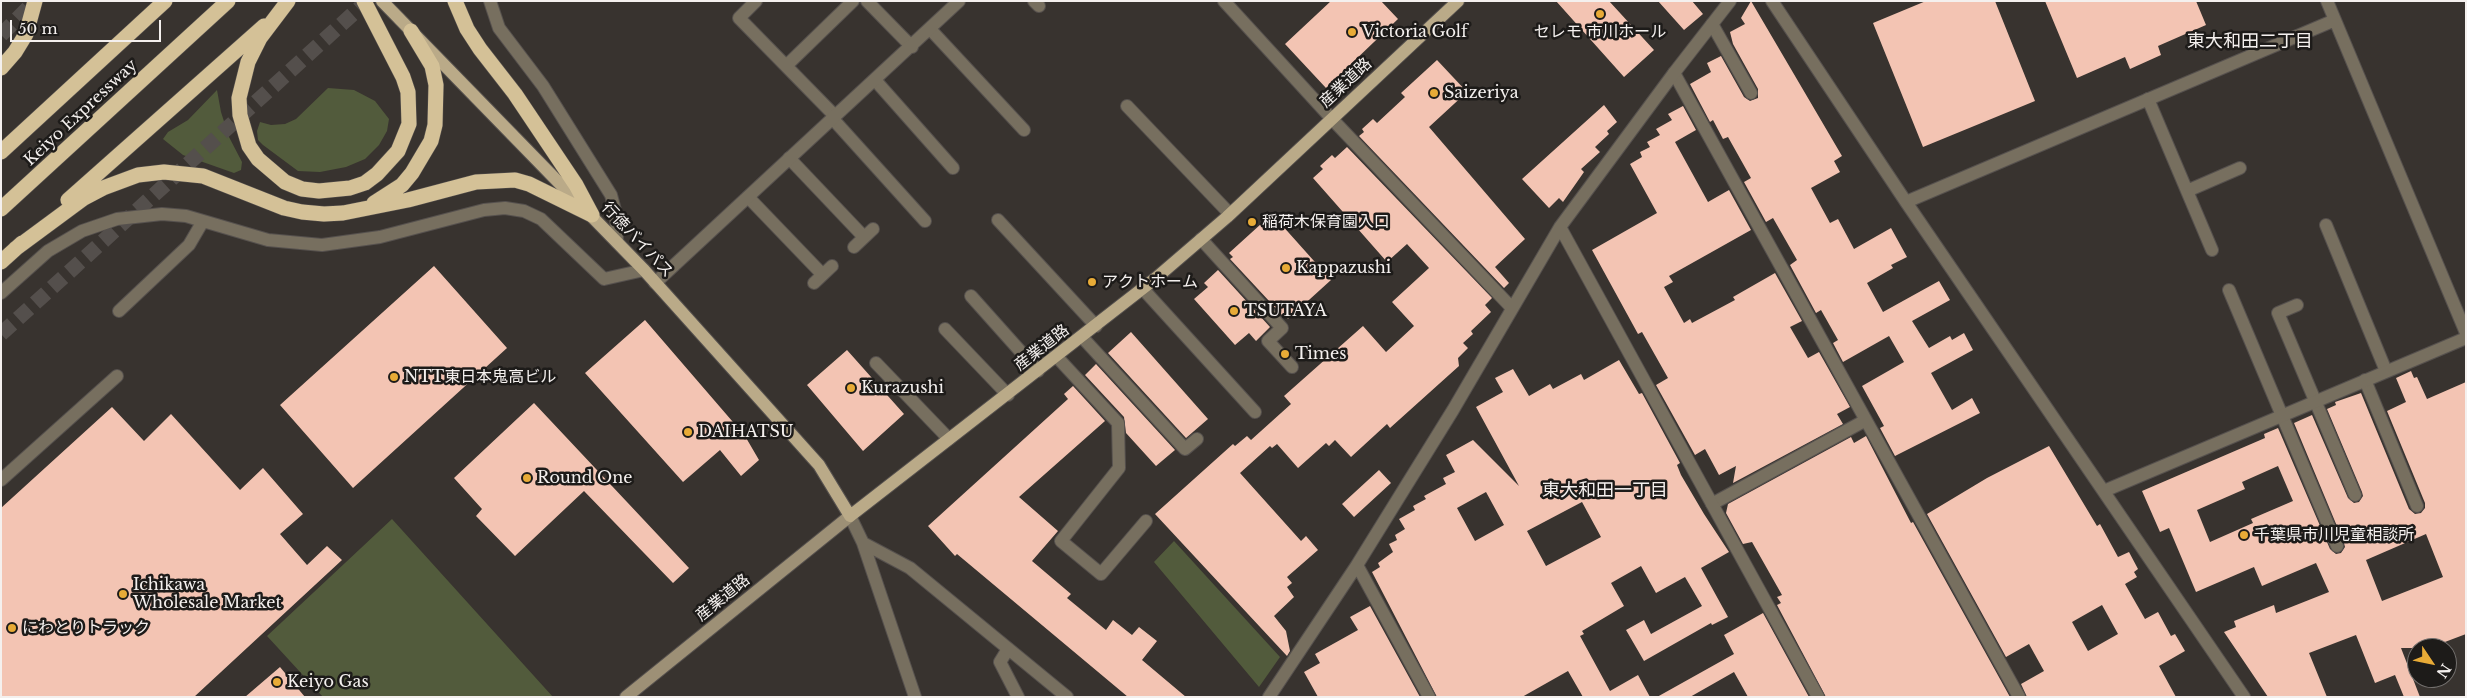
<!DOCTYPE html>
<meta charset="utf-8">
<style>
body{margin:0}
#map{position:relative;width:2467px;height:698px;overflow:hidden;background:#38332f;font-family:"Libre Baskerville",serif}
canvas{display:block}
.frame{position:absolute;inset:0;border:2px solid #f4f0ee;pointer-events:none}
.north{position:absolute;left:2407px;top:638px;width:50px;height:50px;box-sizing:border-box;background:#1d1b19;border:1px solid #73706e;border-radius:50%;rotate:124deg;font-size:14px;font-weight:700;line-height:20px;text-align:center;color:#f4f0ee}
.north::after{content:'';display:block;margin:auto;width:18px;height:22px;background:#e8ab37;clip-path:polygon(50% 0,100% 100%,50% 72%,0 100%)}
.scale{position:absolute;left:10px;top:20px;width:151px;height:22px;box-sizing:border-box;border:2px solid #f4f0ee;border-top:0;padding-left:6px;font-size:15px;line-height:18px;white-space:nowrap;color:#f4f0ee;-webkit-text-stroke:4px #1d1b19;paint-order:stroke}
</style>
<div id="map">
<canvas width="2467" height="698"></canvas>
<div class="frame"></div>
<div class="north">N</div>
<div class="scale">50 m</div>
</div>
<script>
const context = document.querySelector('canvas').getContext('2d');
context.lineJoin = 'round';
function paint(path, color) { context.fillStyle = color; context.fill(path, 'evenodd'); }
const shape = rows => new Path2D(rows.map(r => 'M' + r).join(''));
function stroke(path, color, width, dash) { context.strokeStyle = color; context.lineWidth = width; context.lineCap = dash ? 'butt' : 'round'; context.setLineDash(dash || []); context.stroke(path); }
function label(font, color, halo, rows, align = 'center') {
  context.font = font + ' "Libre Baskerville","Noto Sans JP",serif'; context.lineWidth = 5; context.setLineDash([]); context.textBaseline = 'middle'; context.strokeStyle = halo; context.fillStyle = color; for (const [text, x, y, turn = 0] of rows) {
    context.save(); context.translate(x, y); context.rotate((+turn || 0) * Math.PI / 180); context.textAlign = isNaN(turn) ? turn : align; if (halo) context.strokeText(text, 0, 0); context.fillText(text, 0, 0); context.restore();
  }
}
paint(shape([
 [328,88,354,90,375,101,389,119,387,131,379,145,365,159,346,167,320,172,298,171,263,145,258,140,257,131,260,122,271,125,285,124,296,119],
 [217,90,221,112,229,137,242,162,241,170,234,173,183,155,163,139,168,132,188,120],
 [392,519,553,697,323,697,267,636],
 [1174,541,1280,657,1259,687,1154,562]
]), '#525b3c');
paint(shape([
 [1331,1,1381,1,1398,19,1326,88,1285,44],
 [1556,1,1609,1,1654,50,1624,77],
 [1658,1,1692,1,1703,14,1684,30],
 [1751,1,1842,156,1834,161,1840,172,1811,188,1830,223,1838,219,1854,249,1891,228,1907,257,1891,265,1893,268,1867,283,1883,312,1939,281,1950,300,1912,321,1929,348,1950,336,1952,340,1964,333,1973,350,1931,373,1952,410,1972,398,1980,413,1895,456,1880,428,1884,426,1862,386,1904,362,1889,336,1843,362,1833,343,1838,340,1821,310,1816,313,1790,265,1797,260,1773,218,1766,222,1744,182,1751,178,1728,137,1723,139,1713,120,1710,122,1690,84,1711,72,1707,63,1721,56,1744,97,1750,101,1758,98,1758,89,1733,44,1730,32,1745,24,1741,18],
 [1926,1,1995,1,2035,101,1923,147,1873,23],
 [2045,1,2196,1,2206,25,2158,46,2161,55,2130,69,2125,57,2077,78],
 [1437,60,1467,92,1429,127,1525,239,1495,267,1509,283,1504,288,1359,136,1364,132,1362,129,1373,119,1377,123,1405,97,1401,93],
 [1604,105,1617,122,1607,131,1609,134,1595,147,1600,152,1581,169,1584,172,1563,202,1559,198,1549,208,1522,179],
 [1683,106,1696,130,1675,142,1708,202,1729,190,1751,230,1669,276,1673,282,1664,287,1684,323,1690,319,1692,323,1735,300,1733,297,1775,273,1802,321,1790,327,1808,358,1819,352,1850,407,1837,414,1843,424,1733,483,1736,466,1719,475,1705,449,1695,455,1656,385,1668,378,1642,332,1638,334,1592,250,1657,213,1630,164,1642,157,1640,152,1650,147,1647,142,1660,135,1656,129,1672,120,1668,114],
 [1347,147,1492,298,1485,305,1491,312,1471,331,1473,334,1463,343,1468,348,1458,358,1459,366,1390,428,1387,424,1351,457,1335,440,1329,446,1326,443,1298,468,1277,444,1272,448,1270,446,1240,473,1301,541,1306,536,1318,550,1287,577,1292,583,1287,587,1294,597,1274,616,1286,631,1290,651,1287,656,1155,514,1233,444,1235,446,1247,436,1251,440,1291,404,1284,396,1363,326,1386,352,1414,326,1392,302,1429,268,1407,244,1387,262,1313,178,1323,169,1320,166,1332,155,1335,158],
 [1272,214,1331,280,1288,319,1284,315,1283,316,1230,259,1233,257,1229,253],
 [434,266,507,348,353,488,280,405],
 [1218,270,1270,327,1256,341,1249,333,1235,345,1194,299,1208,287,1204,283],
 [645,320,745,436,759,460,741,476,720,450,683,482,585,373],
 [1131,332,1208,419,1186,438,1108,353],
 [847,350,904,414,863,451,807,385],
 [1619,360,1639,394,1642,393,1680,463,1677,465,1681,475,1704,514,1729,552,1701,568,1728,617,1712,625,1711,623,1644,661,1626,630,1644,620,1651,634,1702,606,1685,577,1656,593,1641,566,1611,583,1624,606,1582,631,1584,634,1580,636,1610,691,1638,675,1650,697,1583,697,1568,671,1522,697,1437,697,1372,572,1380,567,1378,563,1393,552,1389,544,1397,540,1395,535,1405,529,1399,519,1415,510,1413,506,1426,499,1424,496,1446,484,1443,478,1455,472,1446,455,1473,440,1519,486,1476,407,1503,392,1495,378,1513,369,1529,396,1550,384,1553,389,1581,374,1584,380],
 [1486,492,1504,525,1475,541,1457,508],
 [1582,502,1601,537,1546,566,1527,531],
 [1096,364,1175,450,1156,466,1126,433,1124,417,1085,375],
 [2411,371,2414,378,2417,377,2427,399,2466,382,2466,634,2429,648,2401,648,2420,697,2404,697,2395,675,2375,683,2356,635,2309,653,2327,697,2268,697,2224,632,2236,627,2234,621,2274,605,2276,613,2329,592,2316,563,2262,586,2254,567,2196,592,2169,528,2160,532,2142,491,2265,438,2264,434,2278,428,2330,549,2336,554,2341,553,2345,547,2344,543,2294,423,2312,415,2348,498,2354,503,2359,502,2363,496,2362,492,2327,409,2336,405,2335,402,2361,393,2409,509,2415,514,2421,513,2425,508,2425,503,2387,411,2406,402,2396,378],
 [2278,466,2293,501,2251,519,2253,523,2210,542,2197,510,2245,489,2242,482],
 [2426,534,2443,577,2382,601,2366,560],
 [1073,386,1105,421,1019,497,1058,531,1032,561,1071,594,1067,598,1106,630,1113,620,1132,635,1139,627,1157,641,1142,660,1186,697,1128,697,957,554,955,556,928,526,1068,399,1064,394],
 [534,403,689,568,673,583,584,491,515,556,476,516,482,509,454,478],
 [112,407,144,441,171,414,240,490,263,468,303,514,280,534,307,565,327,546,342,560,194,697,1,697,1,508],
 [1866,436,1911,523,1913,522,2010,697,1826,697,1777,605,1781,603,1777,597,1782,595,1752,542,1743,544,1726,513,1728,504,1851,437,1854,443],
 [2049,446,2097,526,2100,524,2118,557,2129,552,2138,569,2134,572,2137,577,2125,584,2145,619,2158,612,2171,636,2175,634,2185,651,2159,666,2176,697,2027,697,2021,684,2044,671,2029,644,2006,657,1927,514,1987,478],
 [2102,605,2118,634,2088,651,2072,622],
 [1379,470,1391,483,1354,517,1342,504],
 [1370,606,1420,697,1318,697,1304,672,1320,663,1315,654,1358,630,1350,617],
 [1763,613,1809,697,1748,697,1734,672,1690,697,1657,697,1734,654,1724,635],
 [280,667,305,697,245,697]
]), '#f3c4b3');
stroke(shape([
 [1,35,35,1],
 [1,334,367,1]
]), '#544f4c', 15, [15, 8]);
const service = shape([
 [756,1,739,18,835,116],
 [867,1,912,47],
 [1034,1,1039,6],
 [1712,24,1751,93],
 [930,29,1024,130],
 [786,66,853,1],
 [1674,73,2019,697],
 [875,80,953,168],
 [2148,99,2212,250],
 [1127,106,1230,214],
 [832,118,925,221],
 [789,158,864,237],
 [2187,191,2240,168],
 [748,197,822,274],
 [998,220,1096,326],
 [2326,225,2386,371],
 [1201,239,1282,328,1268,341,1292,367],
 [854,247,873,229],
 [814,283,832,266],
 [1143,289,1255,412],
 [2229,290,2337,546],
 [971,296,1038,371],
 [2297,305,2278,313,2355,495],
 [945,329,1008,395],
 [1082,337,1185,449,1197,439],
 [1057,357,1118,423,1119,468,1061,541,1101,574,1146,521],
 [876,363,949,439],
 [2365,380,2417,506],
 [1,480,117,376],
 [1712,504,1866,420]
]);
const minor = shape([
 [490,1,499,28,543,86,611,195,616,214,617,242],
 [1224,1,1332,119,1511,307],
 [1772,1,1906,202,2244,697],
 [2327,1,2466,333],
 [1906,202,2335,20],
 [1560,227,1818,697],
 [655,283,959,1],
 [1,293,48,251,82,231,117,219,162,214,186,216,268,240,322,245,380,237,484,210,505,208,524,211,541,219,604,279,644,270],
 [119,311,189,245,203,221],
 [2104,491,2466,338],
 [1357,565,1429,697],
 [1008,649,1000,662,1018,697],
 [1269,697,1357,565,1453,410,1560,227,1674,73,1730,1]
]);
const tertiary = shape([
 [850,516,863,543,915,697],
 [863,543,910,568,1067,697]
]);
const secondary = shape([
 [626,697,850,516]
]);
const primary = shape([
 [382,1,644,270,819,465,850,516,1156,278,1227,217,1458,1]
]);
const motorway = shape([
 [288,1,260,38,248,62,239,98,240,115,249,146,258,159,285,182,302,189,319,191,350,188,365,183,377,174,398,151,409,124,408,92,403,77,364,1],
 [455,1,467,29,480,49,515,94,576,185,592,215],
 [1,68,15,52,26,34,35,1],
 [1,152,165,1],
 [68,200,264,26],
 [374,203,402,185,412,173,431,141,435,125,436,85,432,66,411,31],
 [1,209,228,1],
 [15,249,84,198,103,188,138,175,164,172,203,176,284,208,302,212,324,214,343,213,408,200,476,182,515,180,529,184,592,215],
 [1,262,22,243]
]);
stroke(service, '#56514e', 14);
stroke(minor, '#56514e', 14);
stroke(tertiary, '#56514e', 14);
stroke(secondary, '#56514e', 14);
stroke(primary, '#56514e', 14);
stroke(motorway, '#56514e', 16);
stroke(service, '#776f5f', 12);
stroke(minor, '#776f5f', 12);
stroke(tertiary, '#776f5f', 12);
stroke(secondary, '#9d9076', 12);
stroke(primary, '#baaa88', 12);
stroke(motorway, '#d4c197', 15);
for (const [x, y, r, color] of [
 [1600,14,5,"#e8ab37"],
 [1352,32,5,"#e8ab37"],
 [1434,93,5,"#e8ab37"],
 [1252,222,5,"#e8ab37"],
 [1286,268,5,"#e8ab37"],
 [1092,282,5,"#e8ab37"],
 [1234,311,5,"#e8ab37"],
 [1285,354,5,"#e8ab37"],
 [394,377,5,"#e8ab37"],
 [851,388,5,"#e8ab37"],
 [688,432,5,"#e8ab37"],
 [527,478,5,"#e8ab37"],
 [2244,535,5,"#e8ab37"],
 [123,594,5,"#e8ab37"],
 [12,628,5,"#e8ab37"],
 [277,682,5,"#e8ab37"]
]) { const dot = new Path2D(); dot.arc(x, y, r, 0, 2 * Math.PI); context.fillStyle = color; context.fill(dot); stroke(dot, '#1d1b19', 2); }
label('16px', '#f4f0ee', '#1d1b19', [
 ["Victoria Golf",1362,32],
 ["セレモ 市川ホール",1600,32,"center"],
 ["Saizeriya",1444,93],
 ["稲荷木保育園入口",1262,222],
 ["Kappazushi",1296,268],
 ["アクトホーム",1102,282],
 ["TSUTAYA",1244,311],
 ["Times",1295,354],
 ["NTT東日本鬼高ビル",404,377],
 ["Kurazushi",861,388],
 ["DAIHATSU",698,432],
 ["Round One",537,478],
 ["千葉県市川児童相談所",2254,535],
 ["Ichikawa",133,585],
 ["Wholesale Market",133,603],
 ["にわとりトラック",22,628],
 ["Keiyo Gas",287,682]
], 'left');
label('16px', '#f4f0ee', '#1d1b19', [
 ["産業道路",1346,83,-43],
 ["Keiyo Expressway",81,113,-43],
 ["行徳バイパス",637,240,47],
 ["産業道路",1042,348,-38],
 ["産業道路",723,598,-39]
]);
label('18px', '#f4f0ee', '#1d1b19', [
 ["東大和田二丁目",2250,42],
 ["東大和田一丁目",1605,491]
]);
</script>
